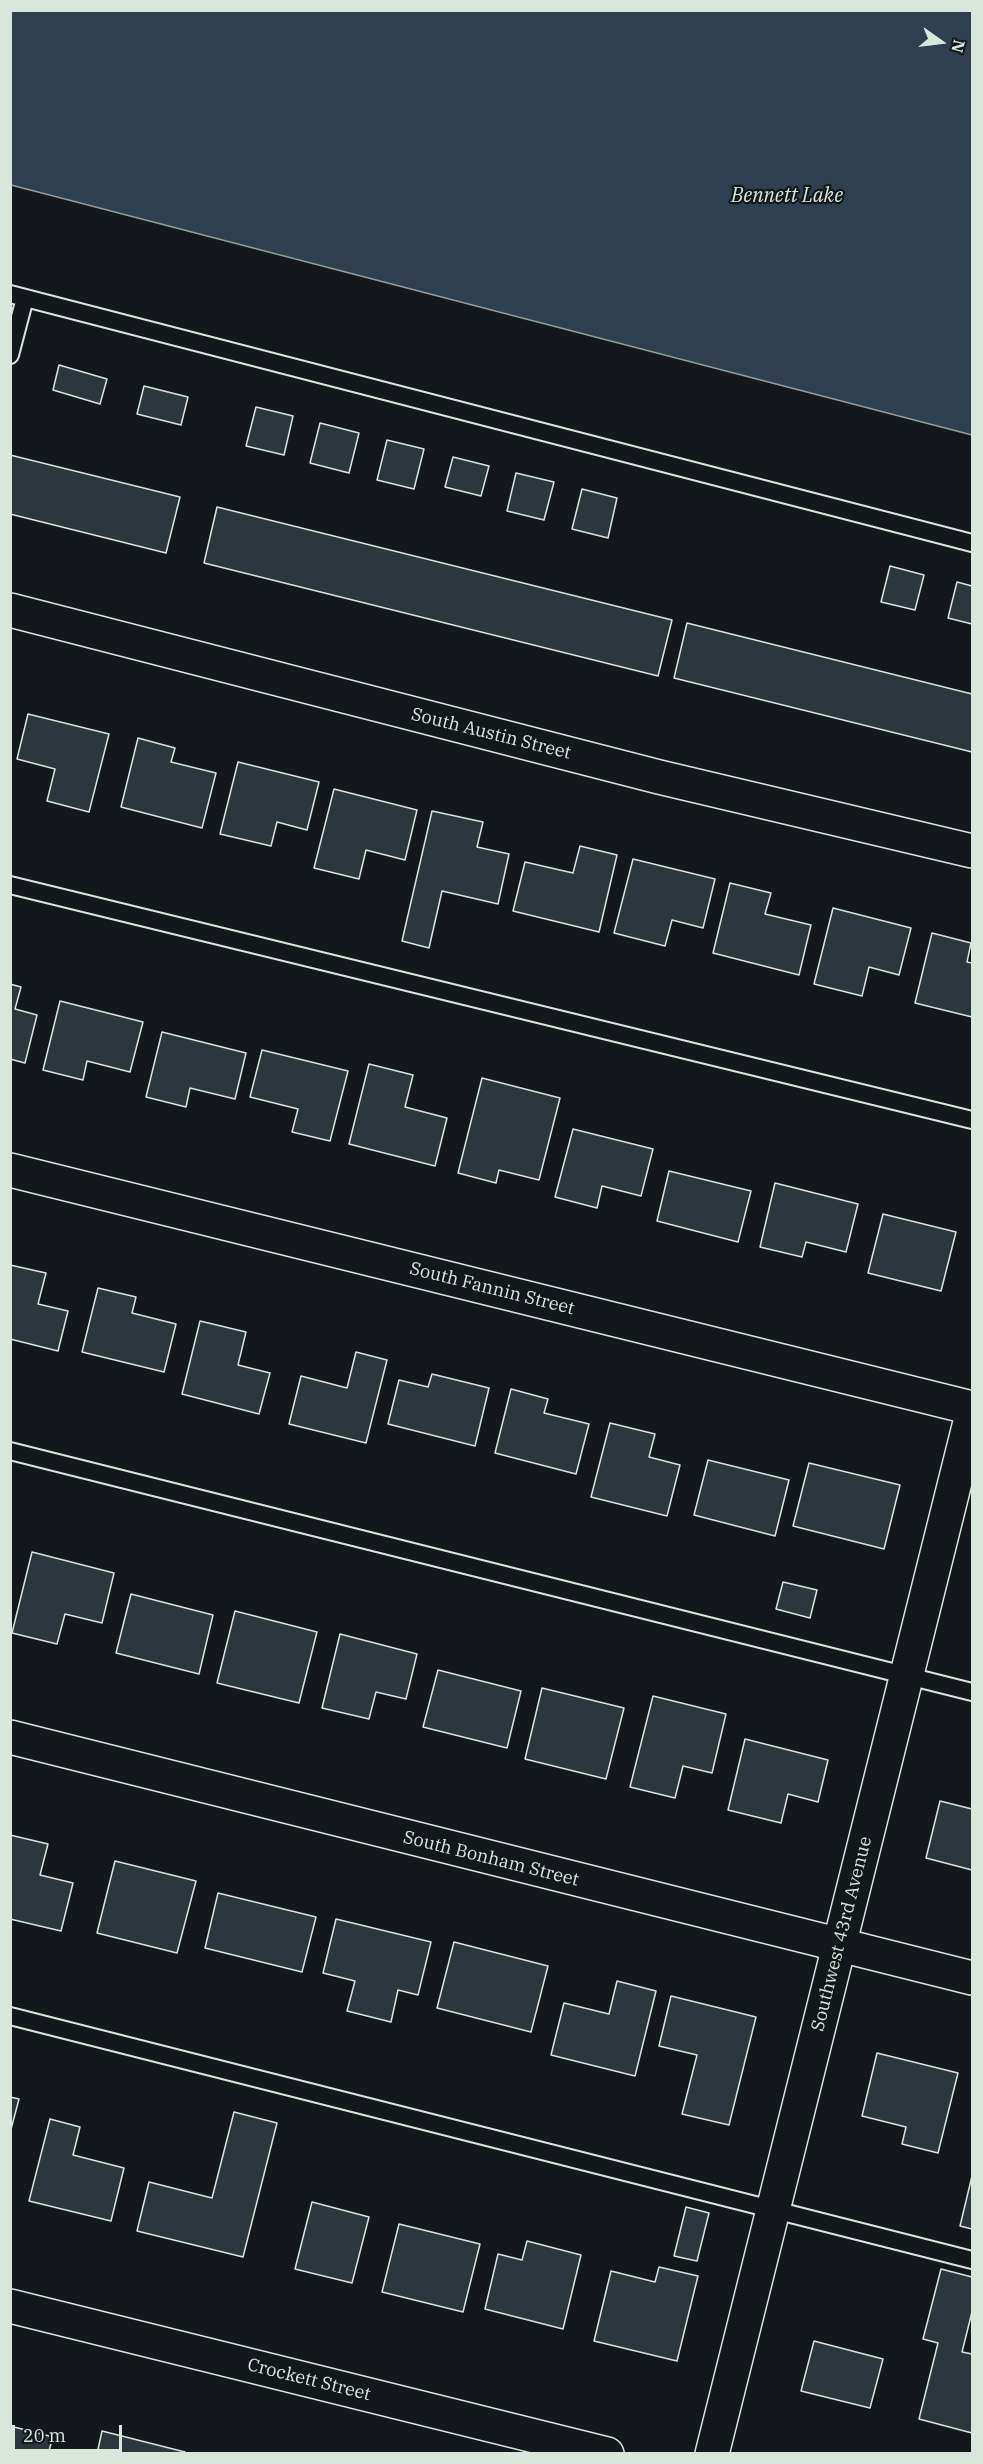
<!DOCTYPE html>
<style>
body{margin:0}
#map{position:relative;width:983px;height:2464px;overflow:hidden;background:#14181c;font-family:"IBM Plex Serif",serif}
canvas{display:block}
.frame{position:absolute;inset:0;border:12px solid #d8e6dc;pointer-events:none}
.north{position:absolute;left:911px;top:12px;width:60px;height:60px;-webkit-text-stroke:4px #14181c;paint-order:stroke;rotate:104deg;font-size:16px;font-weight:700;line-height:24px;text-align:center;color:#d8e6dc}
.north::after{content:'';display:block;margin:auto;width:21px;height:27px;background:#d8e6dc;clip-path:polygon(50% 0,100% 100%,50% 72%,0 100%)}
.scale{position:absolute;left:12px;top:2425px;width:110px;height:27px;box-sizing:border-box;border:3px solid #d8e6dc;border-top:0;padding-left:8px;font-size:18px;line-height:21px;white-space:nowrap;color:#d8e6dc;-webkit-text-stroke:4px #14181c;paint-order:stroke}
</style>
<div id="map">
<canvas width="983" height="2464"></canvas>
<div class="frame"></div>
<div class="north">N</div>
<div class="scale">20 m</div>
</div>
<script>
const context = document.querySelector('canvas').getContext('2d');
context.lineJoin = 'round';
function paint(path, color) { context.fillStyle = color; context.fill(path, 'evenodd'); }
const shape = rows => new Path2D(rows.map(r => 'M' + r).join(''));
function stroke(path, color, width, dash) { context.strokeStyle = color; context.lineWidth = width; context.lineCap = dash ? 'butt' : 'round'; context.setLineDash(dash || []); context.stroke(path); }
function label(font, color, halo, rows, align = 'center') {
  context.font = font + ' "IBM Plex Serif",serif'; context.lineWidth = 4.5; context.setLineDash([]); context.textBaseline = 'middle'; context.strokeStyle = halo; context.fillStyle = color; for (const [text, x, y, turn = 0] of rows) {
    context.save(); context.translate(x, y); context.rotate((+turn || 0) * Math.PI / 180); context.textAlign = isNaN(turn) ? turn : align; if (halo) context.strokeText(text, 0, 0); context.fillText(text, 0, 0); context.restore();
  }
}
const water = shape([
 [10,11,972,11,972,435,11,185,10,11]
]);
paint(water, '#2f3f4d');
stroke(water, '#939e99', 1.5);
const building = shape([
 [59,365,107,379,100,404,53,390,59,365],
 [144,386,188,397,181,425,137,414,144,386],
 [256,407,293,416,284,455,246,446,256,407],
 [320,423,359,433,349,473,310,463,320,423],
 [387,440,424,449,414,489,377,480,387,440],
 [10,455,180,497,166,553,10,514,10,455],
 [453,457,489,466,481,496,445,487,453,457],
 [516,473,554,482,544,520,507,511,516,473],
 [582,489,617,498,608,538,572,529,582,489],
 [217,507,672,620,658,676,204,563,217,507],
 [890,566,924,575,915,610,881,602,890,566],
 [957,582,972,586,972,624,948,618,957,582],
 [687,623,972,694,972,752,674,678,687,623],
 [28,714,109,734,89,812,47,801,55,769,17,759,28,714],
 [138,738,175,748,171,762,216,773,202,828,121,807,138,738],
 [238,762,319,782,307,830,277,822,271,846,220,834,238,762],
 [334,789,417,810,405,860,366,850,359,879,314,868,334,789],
 [432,811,483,822,477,847,509,854,498,904,442,891,429,948,402,941,432,811],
 [580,846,617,855,599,932,513,911,525,862,573,873,580,846],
 [633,859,715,879,703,928,672,920,665,946,614,933,633,859],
 [730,883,771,893,765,914,811,925,799,975,713,953,730,883],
 [833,908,911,928,899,975,869,967,862,996,814,984,833,908],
 [932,933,971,943,967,962,972,963,972,1017,915,1003,932,933],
 [10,984,21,987,15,1009,37,1015,25,1063,10,1059,10,984],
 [60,1001,143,1022,130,1072,87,1061,83,1080,43,1070,60,1001],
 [162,1032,246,1053,235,1099,190,1088,186,1107,146,1097,162,1032],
 [262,1050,348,1071,330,1141,292,1132,298,1109,250,1097,262,1050],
 [369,1064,413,1075,405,1107,447,1118,435,1166,349,1144,369,1064],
 [482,1078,560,1098,539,1180,499,1170,496,1183,458,1173,482,1078],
 [573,1129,653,1149,641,1196,602,1186,597,1208,555,1197,573,1129],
 [669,1171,751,1191,738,1242,657,1221,669,1171],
 [775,1183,858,1204,846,1252,806,1242,802,1257,760,1247,775,1183],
 [883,1214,956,1232,941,1291,868,1273,883,1214],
 [10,1265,46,1273,38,1304,68,1311,58,1351,10,1339,10,1265],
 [98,1288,136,1297,132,1313,176,1324,164,1372,82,1352,98,1288],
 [200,1321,246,1332,238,1365,270,1373,259,1414,182,1394,200,1321],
 [356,1352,387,1360,366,1443,289,1424,301,1376,347,1388,356,1352],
 [432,1374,489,1388,475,1446,388,1424,399,1380,428,1387,432,1374],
 [511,1389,548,1399,544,1413,589,1424,576,1474,495,1453,511,1389],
 [610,1423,655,1434,649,1457,680,1465,667,1516,591,1497,610,1423],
 [708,1460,789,1480,775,1536,694,1515,708,1460],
 [809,1463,900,1485,884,1549,793,1526,809,1463],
 [32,1552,114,1573,102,1623,65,1614,57,1644,12,1633,32,1552],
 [783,1582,817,1590,810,1618,776,1609,783,1582],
 [131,1594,213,1615,199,1674,116,1653,131,1594],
 [235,1611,317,1632,299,1703,217,1683,235,1611],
 [340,1634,417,1654,406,1699,376,1692,369,1719,322,1708,340,1634],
 [438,1670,521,1691,507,1748,423,1727,438,1670],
 [542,1688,624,1708,606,1779,525,1759,542,1688],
 [653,1696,726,1714,712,1773,683,1766,675,1798,630,1787,653,1696],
 [745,1739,828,1760,818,1802,788,1794,781,1823,728,1810,745,1739],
 [940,1801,972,1809,972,1870,926,1858,940,1801],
 [10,1835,48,1844,40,1875,73,1883,61,1931,10,1919,10,1835],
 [115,1861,196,1881,177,1953,97,1933,115,1861],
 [218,1893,316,1917,302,1972,205,1948,218,1893],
 [336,1919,431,1942,418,1995,398,1990,391,2022,347,2011,355,1981,323,1973,336,1919],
 [454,1942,548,1966,531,2032,437,2008,454,1942],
 [617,1981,656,1991,635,2076,551,2055,564,2003,609,2014,617,1981],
 [671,1996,756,2017,729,2125,682,2114,697,2055,659,2046,671,1996],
 [877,2053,958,2073,938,2153,902,2144,906,2127,862,2116,877,2053],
 [10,2097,19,2099,10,2133,10,2097],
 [234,2112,277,2123,243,2257,137,2231,149,2182,212,2198,234,2112],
 [50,2119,80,2127,73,2155,124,2168,111,2221,29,2201,50,2119],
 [972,2176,972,2229,960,2226,972,2176],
 [312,2202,369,2217,352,2283,295,2269,312,2202],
 [686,2207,709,2213,697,2261,674,2256,686,2207],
 [399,2224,480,2244,463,2312,382,2292,399,2224],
 [527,2241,581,2255,563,2329,485,2309,498,2254,522,2260,527,2241],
 [659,2267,698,2276,677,2361,594,2341,611,2271,655,2282,659,2267],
 [941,2269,972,2277,972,2312,962,2352,972,2354,972,2433,919,2419,938,2343,923,2339,941,2269],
 [814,2341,883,2359,870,2408,801,2391,814,2341],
 [10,2426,53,2437,48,2454,10,2454,10,2426],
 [102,2431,185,2452,184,2454,97,2454,102,2431]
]);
paint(building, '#2c363c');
stroke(building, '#d8e6dc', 1.5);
const service = shape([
 [10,294,972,543],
 [10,355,25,298],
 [10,885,972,1120],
 [10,1451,972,1692],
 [10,2016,972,2260]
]);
const minor = shape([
 [10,610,659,777,972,851],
 [10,1170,972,1408],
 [10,2306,607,2454],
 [712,2454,972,1414]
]);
const tertiary = shape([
 [10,1737,972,1978]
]);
stroke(service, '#d8e6dc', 20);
stroke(minor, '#d8e6dc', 36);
stroke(tertiary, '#d8e6dc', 36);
stroke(service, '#14181c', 16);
stroke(minor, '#14181c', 33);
stroke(tertiary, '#14181c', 33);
label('18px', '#d8e6dc', '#14181c', [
 ["South Austin Street",491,734,14],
 ["South Fannin Street",492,1289,14],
 ["South Bonham Street",491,1859,14],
 ["Southwest 43rd Avenue",842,1934,-76],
 ["Crockett Street",309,2380,14]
]);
label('italic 20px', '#d8e6dc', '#14181c', [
 ["Bennett Lake",787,196]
]);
</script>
